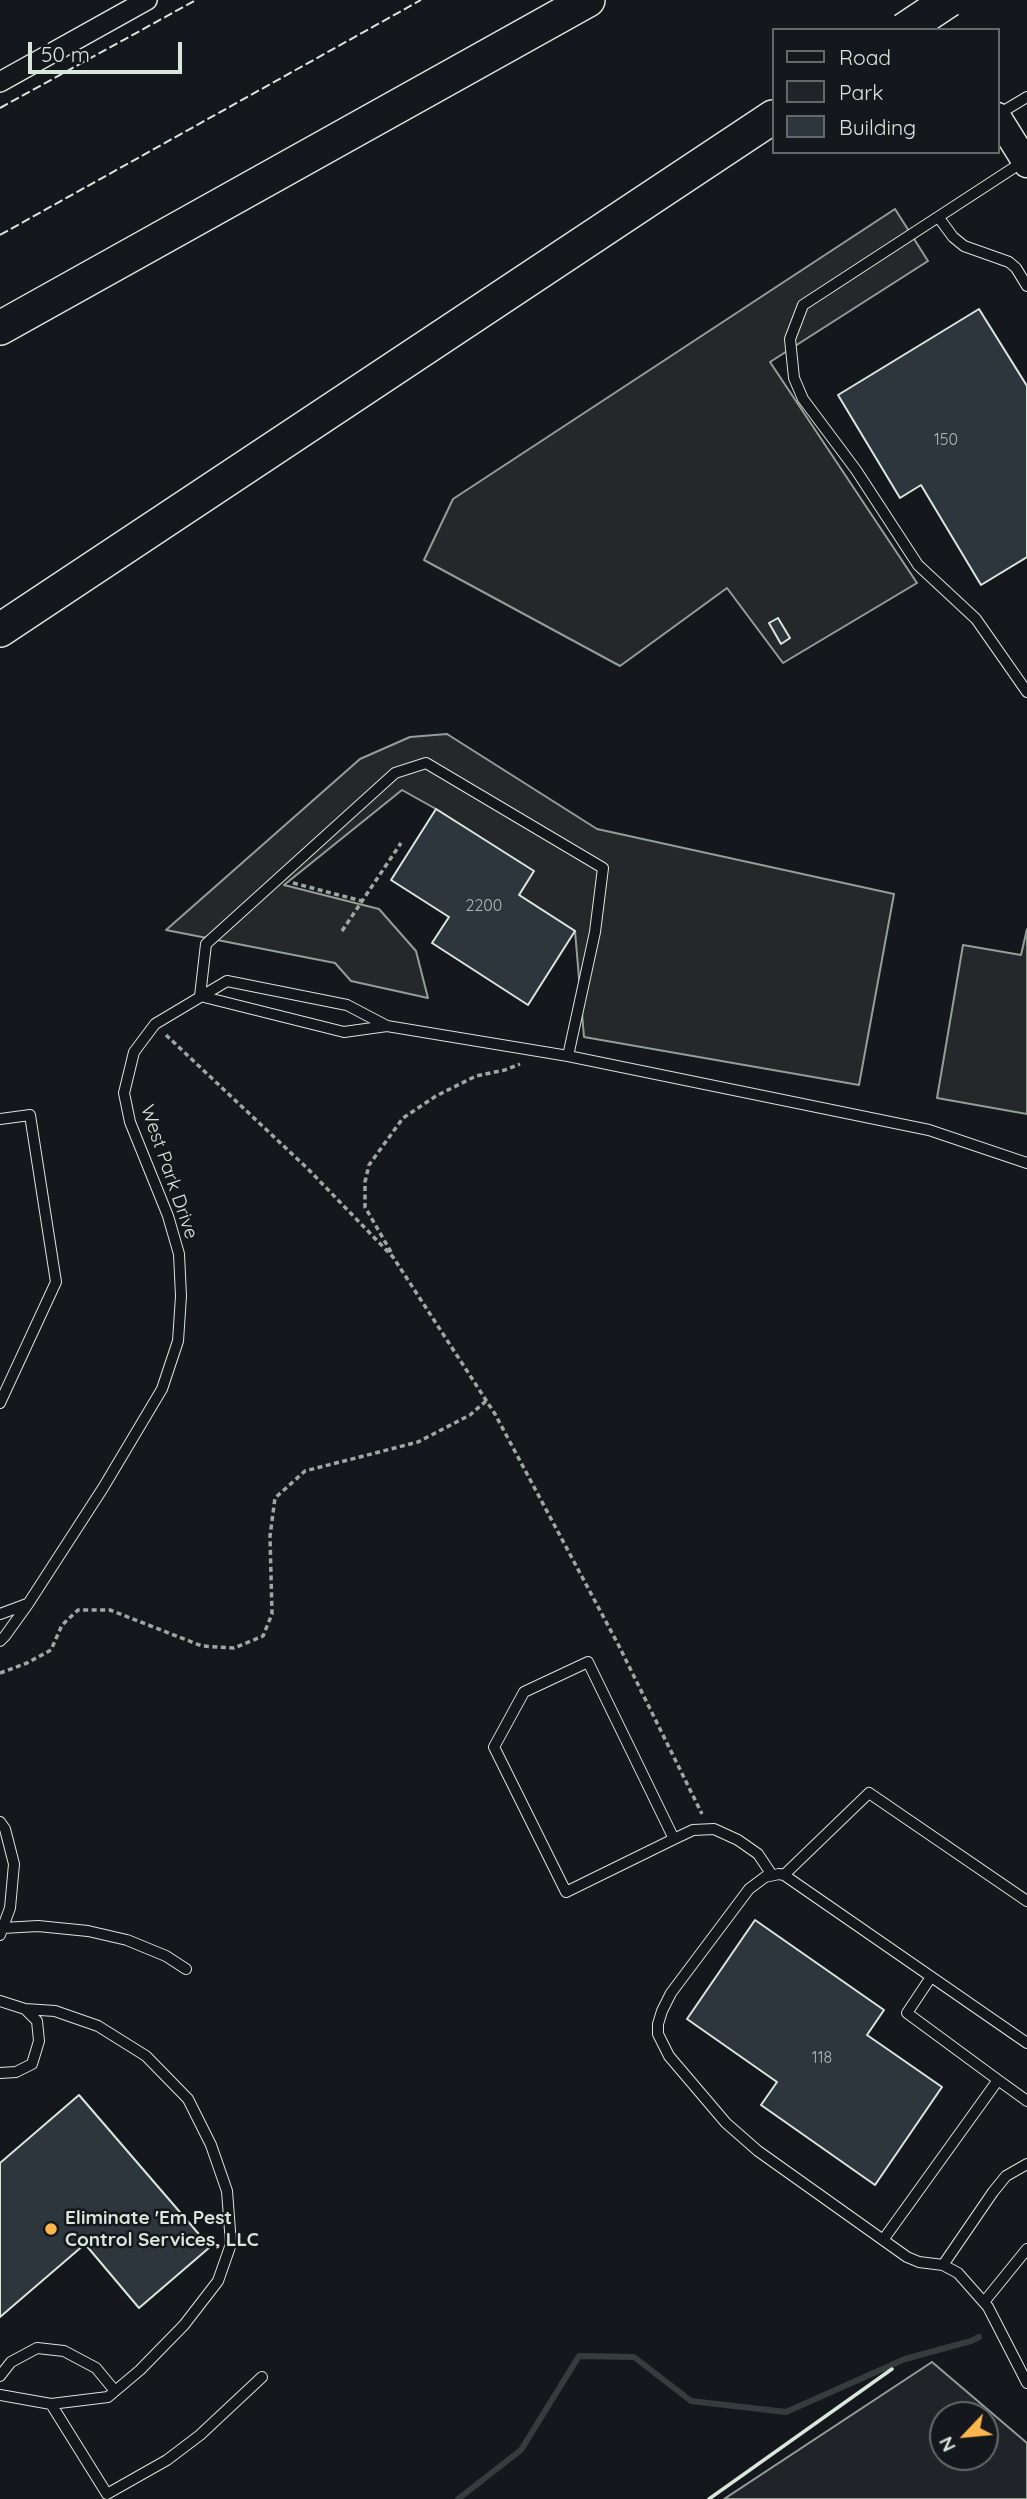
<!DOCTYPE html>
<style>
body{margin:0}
#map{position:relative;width:1027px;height:2499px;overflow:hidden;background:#14181c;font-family:Quicksand,sans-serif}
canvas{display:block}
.legend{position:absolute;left:772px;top:28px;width:228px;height:126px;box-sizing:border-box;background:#14181c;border:2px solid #626a69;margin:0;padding:9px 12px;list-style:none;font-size:21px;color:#d8e6dc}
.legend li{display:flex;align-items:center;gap:14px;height:35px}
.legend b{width:35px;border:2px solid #626a69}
.north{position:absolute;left:929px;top:2401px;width:70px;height:70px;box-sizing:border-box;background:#14181c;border:2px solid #626a69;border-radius:50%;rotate:244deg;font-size:19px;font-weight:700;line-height:28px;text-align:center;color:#d8e6dc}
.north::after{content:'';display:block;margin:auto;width:24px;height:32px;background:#ffb74d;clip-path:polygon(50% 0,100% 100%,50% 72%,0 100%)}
.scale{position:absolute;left:28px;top:42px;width:154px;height:32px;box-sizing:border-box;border:4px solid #d8e6dc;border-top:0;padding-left:9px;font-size:21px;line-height:24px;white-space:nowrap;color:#d8e6dc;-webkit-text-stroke:5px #14181c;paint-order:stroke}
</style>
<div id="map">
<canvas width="1027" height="2499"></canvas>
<ul class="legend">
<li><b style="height:9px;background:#14181c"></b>Road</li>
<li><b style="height:19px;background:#202428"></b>Park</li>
<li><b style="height:19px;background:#2c363c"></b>Building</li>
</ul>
<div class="north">N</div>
<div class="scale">50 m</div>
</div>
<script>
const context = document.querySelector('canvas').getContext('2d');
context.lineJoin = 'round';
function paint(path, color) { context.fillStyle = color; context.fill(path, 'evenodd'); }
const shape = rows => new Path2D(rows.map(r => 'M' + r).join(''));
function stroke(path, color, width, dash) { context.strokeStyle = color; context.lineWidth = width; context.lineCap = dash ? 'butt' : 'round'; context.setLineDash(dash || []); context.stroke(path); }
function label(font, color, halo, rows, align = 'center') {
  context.font = font + ' Quicksand,sans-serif'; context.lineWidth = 5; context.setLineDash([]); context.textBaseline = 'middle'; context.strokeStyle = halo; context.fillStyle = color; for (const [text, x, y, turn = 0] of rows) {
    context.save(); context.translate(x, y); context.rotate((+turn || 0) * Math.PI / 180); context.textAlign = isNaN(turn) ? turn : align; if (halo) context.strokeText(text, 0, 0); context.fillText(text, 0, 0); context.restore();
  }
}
const green = shape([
 [932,2362,1027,2443,1027,2499,724,2499,932,2362],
 [943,2415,985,2415,985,2457,943,2457,943,2415]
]);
paint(green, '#202428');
stroke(green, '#939e99', 2);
const parking = shape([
 [895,209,928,261,770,362,917,583,783,663,727,588,620,666,424,560,453,499,895,209],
 [447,734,597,829,894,894,859,1085,584,1037,575,931,519,895,533,871,436,809,402,790,284,885,379,909,416,951,428,998,351,981,335,963,166,930,360,759,410,737,447,734],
 [1027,929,1027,1114,937,1098,963,945,1021,955,1027,929]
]);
paint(parking, '#24282b');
stroke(parking, '#939e99', 2);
stroke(shape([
 [458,2499,521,2450,579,2356,634,2357,691,2401,786,2412,905,2359,971,2341,979,2337]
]), '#363b3e', 6);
const building = shape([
 [979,309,1027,386,1027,557,981,585,921,485,900,498,838,395,979,309],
 [778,618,790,638,781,644,769,623,778,618],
 [436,809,534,871,519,895,575,931,528,1005,432,943,449,917,391,880,436,809],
 [755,1920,884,2010,867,2035,942,2087,875,2185,761,2105,777,2082,687,2019,755,1920],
 [79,2095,210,2247,139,2308,85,2244,0,2317,0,2163,79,2095]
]);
paint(building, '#2c363c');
stroke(building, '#d8e6dc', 2);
const lane = shape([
 [997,115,1027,97],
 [1024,161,803,305,790,339,794,378,803,399,856,470,918,565,976,619,1027,692],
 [939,218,953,237,964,246,1009,262,1016,268,1027,286],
 [200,996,344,1032,387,1026,568,1056,929,1130,1027,1163],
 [200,996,206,944,395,773,426,763,603,868,595,932,568,1056],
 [0,1119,30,1115,56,1282,0,1403],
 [0,1614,27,1604],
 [0,1641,5,1636,28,1604,103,1488,162,1389,178,1341,181,1296,179,1254,168,1216,130,1122,124,1093,134,1052,155,1024,227,981,347,1005,387,1026],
 [0,1822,5,1829,14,1864,10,1908,0,1935],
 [674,1839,588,1662,524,1692,494,1747,566,1892,674,1839,693,1830,714,1829,738,1840,758,1854,772,1875],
 [784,1875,869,1793,1027,1901],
 [3,1928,38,1926,88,1931,127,1940,166,1956,186,1969],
 [0,2001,25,2009,37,2021,39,2041,32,2064,16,2072,0,2073],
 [1027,2043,784,1875,779,1874,765,1877,749,1889,671,1993,662,2011,658,2024,658,2034,669,2056,726,2123,758,2151,907,2257,919,2262,943,2265,958,2273,988,2307,1027,2383],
 [998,2080,1027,2101],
 [883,2240,998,2080,907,2013,931,1977],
 [943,2265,993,2192,1006,2176,1027,2164],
 [984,2302,1027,2249],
 [0,2376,11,2362,37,2348,64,2351,96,2368,115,2391],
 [0,2395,51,2404,108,2397,140,2370,184,2325,218,2281,231,2244,227,2191,211,2145,188,2099,146,2056,98,2026,55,2011,25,2009],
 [51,2404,107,2494,167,2460,200,2435,262,2377]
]);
const street = shape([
 [0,82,147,0]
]);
const secondary = shape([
 [997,116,1027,164]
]);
const highway = shape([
 [0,328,588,0],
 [0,630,773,117]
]);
stroke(lane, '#d8e6dc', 12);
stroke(street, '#d8e6dc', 22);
stroke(secondary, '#d8e6dc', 29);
stroke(highway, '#d8e6dc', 36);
stroke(shape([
 [293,883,362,901],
 [342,931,401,843],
 [166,1035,308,1169,393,1257,495,1414,619,1646,702,1814],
 [391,1252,365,1207,365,1182,369,1165,403,1118,436,1096,476,1076,505,1070,520,1064],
 [0,1673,27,1663,51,1650,62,1625,78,1610,110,1610,202,1646,234,1648,263,1636,272,1614,270,1536,275,1498,305,1471,418,1442,470,1415,486,1401]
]), '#9da8a2', 3.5, [5, 3.5]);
stroke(lane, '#14181c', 10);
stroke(street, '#14181c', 19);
stroke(secondary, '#14181c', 26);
stroke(highway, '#14181c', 33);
const highwayBridge = shape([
 [904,30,949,0]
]);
stroke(highwayBridge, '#d8e6dc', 36, []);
stroke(highwayBridge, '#14181c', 33);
stroke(shape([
 [0,108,196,0],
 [0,235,421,0]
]), '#d8e6dc', 2, [9, 3.5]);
stroke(shape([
 [709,2499,892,2369]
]), '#d8e6dc', 3.5);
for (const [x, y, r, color] of [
 [51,2229,7,"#ffb74d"]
]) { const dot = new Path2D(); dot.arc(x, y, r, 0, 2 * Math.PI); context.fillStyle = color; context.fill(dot); stroke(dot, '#14181c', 2.5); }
label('16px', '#adbab4', null, [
 ["150",946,440],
 ["2200",484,906],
 ["118",822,2058]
]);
label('19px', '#d8e6dc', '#14181c', [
 ["West Park Drive",169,1172,71]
]);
label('bold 19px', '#d8e6dc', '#14181c', [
 ["Eliminate 'Em Pest",65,2218],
 ["Control Services, LLC",65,2240]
], 'left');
</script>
